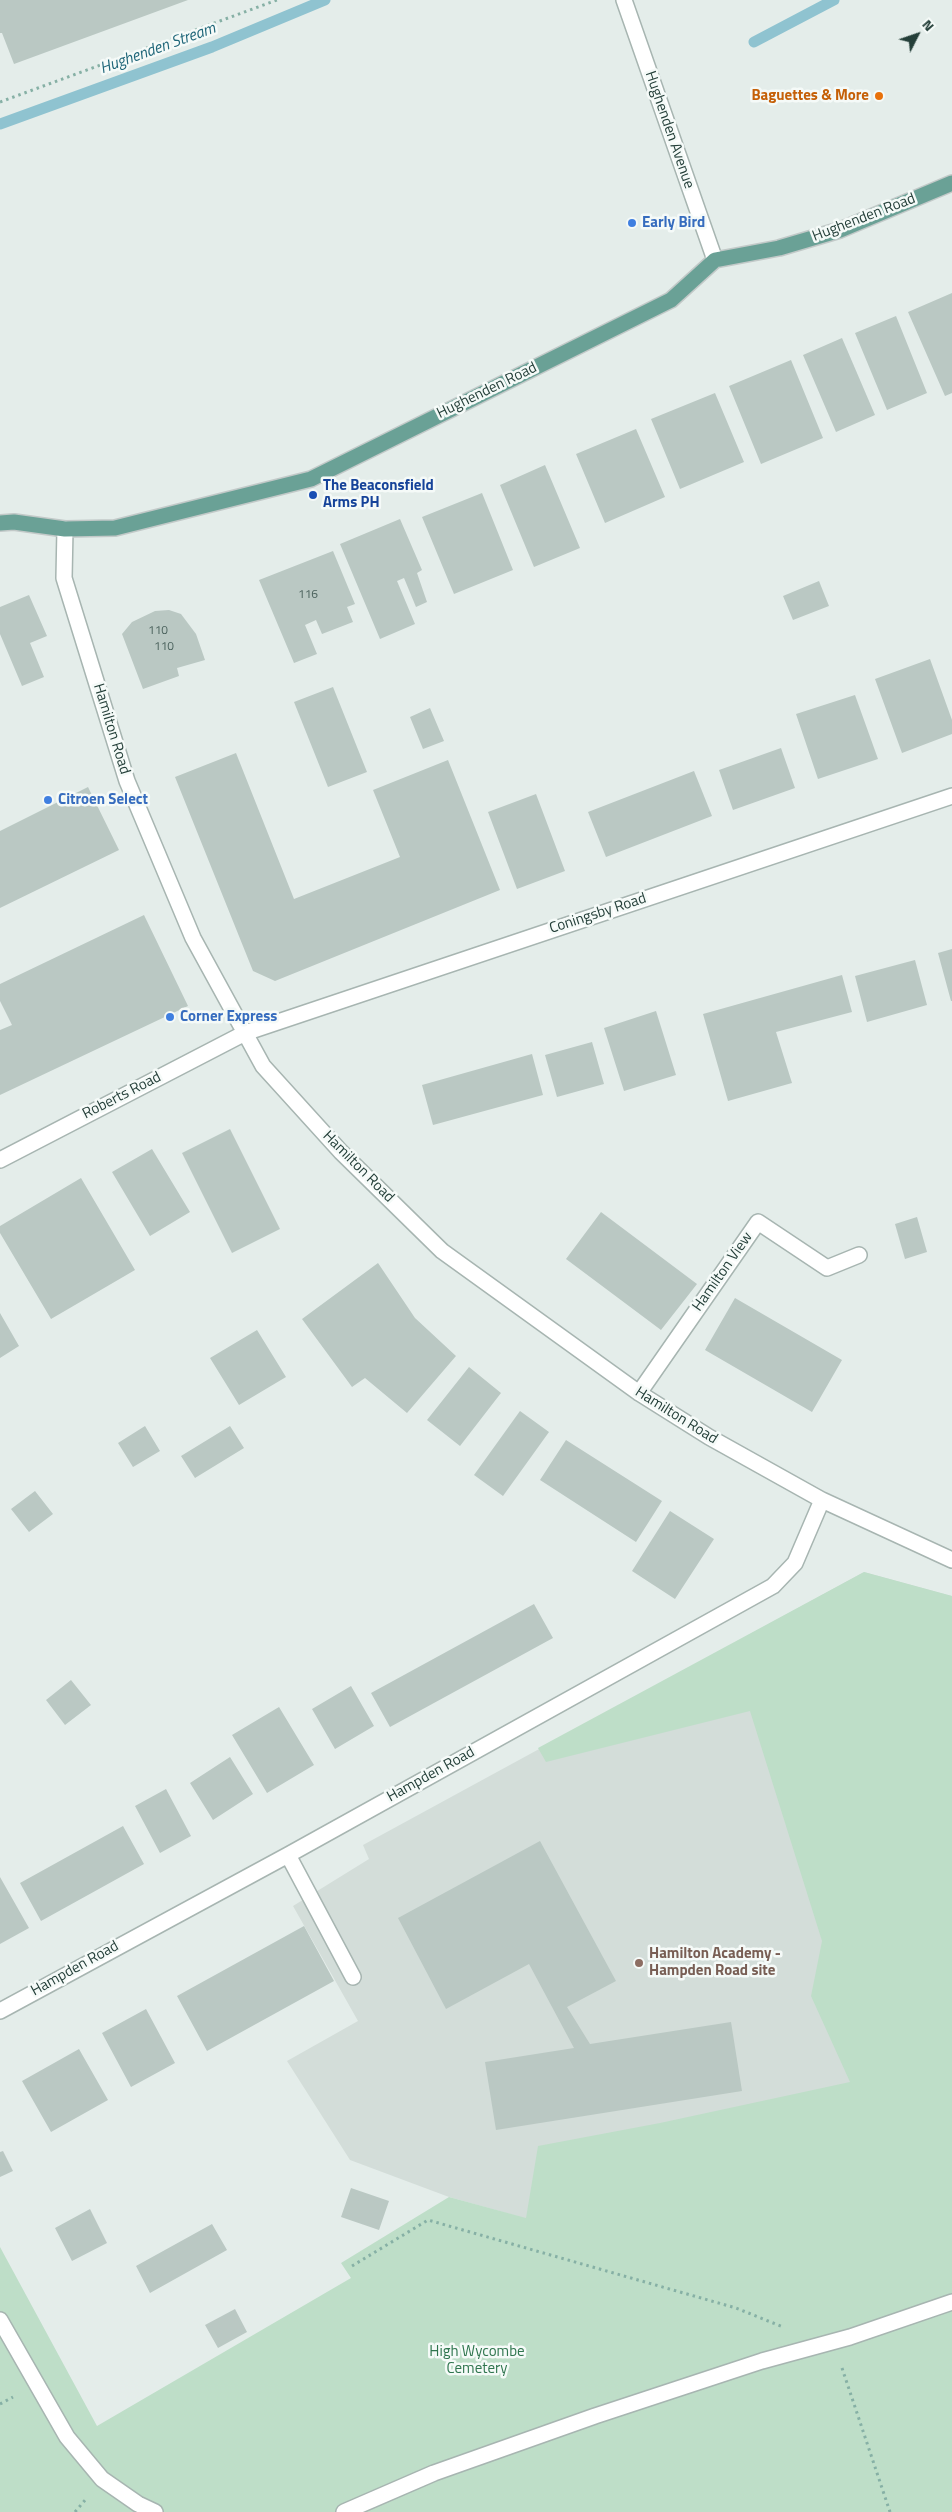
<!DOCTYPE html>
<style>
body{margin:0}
#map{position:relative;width:952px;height:2512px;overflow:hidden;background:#e4edea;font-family:"Titillium Web",sans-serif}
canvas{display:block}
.north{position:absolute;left:892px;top:10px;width:50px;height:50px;-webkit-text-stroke:4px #f5faf8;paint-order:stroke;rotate:49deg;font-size:14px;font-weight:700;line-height:20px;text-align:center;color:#243f39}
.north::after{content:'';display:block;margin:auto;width:18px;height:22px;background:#243f39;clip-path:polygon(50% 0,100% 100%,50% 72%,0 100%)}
</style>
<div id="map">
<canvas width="952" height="2512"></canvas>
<div class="north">N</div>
</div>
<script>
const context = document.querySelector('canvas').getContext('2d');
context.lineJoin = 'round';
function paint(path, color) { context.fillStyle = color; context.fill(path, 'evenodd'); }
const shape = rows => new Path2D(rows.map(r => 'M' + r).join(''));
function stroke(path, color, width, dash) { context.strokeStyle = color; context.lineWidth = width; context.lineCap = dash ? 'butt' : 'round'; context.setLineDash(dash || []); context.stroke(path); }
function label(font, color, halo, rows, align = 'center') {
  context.font = font + ' "Titillium Web",sans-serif'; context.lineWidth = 5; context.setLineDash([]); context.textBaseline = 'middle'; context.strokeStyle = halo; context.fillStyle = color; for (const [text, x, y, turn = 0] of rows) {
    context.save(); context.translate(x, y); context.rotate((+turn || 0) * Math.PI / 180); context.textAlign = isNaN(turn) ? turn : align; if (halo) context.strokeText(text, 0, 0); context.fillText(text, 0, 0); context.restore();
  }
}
paint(shape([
 [864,1572,952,1596,952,2265,752,2282,449,2197,350,2160,287,2061,358,2021,293,1906,369,1859,363,1845]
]), '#d3ddd9');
paint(shape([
 [864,1572,952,1596,952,2512,0,2512,0,2247,97,2426,351,2278,341,2263,449,2197,526,2218,538,2146,660,2123,850,2082,811,1996,822,1941,750,1711,546,1762,538,1748]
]), '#bedec8');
stroke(shape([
 [754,42,834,0],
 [0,124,212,47,325,0]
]), '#8fc3d0', 11);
paint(shape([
 [0,0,188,0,14,64,2,33,0,33],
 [952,293,952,393,945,396,908,312],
 [896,316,927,393,887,410,855,333],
 [842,338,875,415,836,432,803,355],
 [791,360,823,438,761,464,729,386],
 [715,393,744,462,680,489,651,419],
 [636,429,665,497,605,523,576,454],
 [545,465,580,548,534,567,500,485],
 [482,493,513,570,454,594,422,517],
 [400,519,422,570,417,573,427,602,416,607,404,578,397,581,415,624,380,639,340,544],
 [333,551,355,604,347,607,353,622,322,634,316,620,305,625,317,654,294,663,259,580],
 [819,581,829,606,793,620,783,596],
 [29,595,47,636,30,643,44,677,22,686,0,634,0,607],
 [169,610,181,614,196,634,205,660,177,668,179,676,143,689,122,634,132,622,155,611],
 [930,659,952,720,952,734,902,753,875,679],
 [333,687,367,772,328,787,294,702],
 [855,695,878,759,818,779,796,714],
 [430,708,444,741,423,749,410,717],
 [781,748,795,788,733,810,719,770],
 [236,753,294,899,400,857,373,790,448,760,500,890,275,981,253,971,175,777],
 [694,771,712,816,606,857,588,812],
 [88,787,119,850,0,908,0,831],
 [536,794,565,871,517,889,488,812],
 [144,915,188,1006,0,1095,0,1030,12,1025,0,1001,0,984],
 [952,949,952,1001,951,1001,938,953],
 [915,960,927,1005,867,1022,855,976],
 [842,975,852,1012,776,1032,792,1083,728,1101,703,1014],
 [656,1011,676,1075,624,1091,604,1028],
 [592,1042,604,1084,557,1097,545,1055],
 [532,1054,543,1095,433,1125,422,1085],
 [230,1129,280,1229,232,1253,182,1153],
 [152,1149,190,1212,150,1236,112,1172],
 [81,1178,135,1270,51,1319,0,1233,0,1226],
 [601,1212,697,1284,661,1330,566,1259],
 [917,1217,927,1252,905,1259,895,1224],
 [378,1263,415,1318,456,1356,407,1413,365,1378,352,1387,302,1319],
 [735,1298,842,1360,812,1412,705,1350],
 [0,1313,19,1346,0,1358],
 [257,1330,286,1377,239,1405,210,1358],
 [469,1367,501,1393,460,1446,427,1420],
 [520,1411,549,1432,503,1496,474,1475],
 [145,1426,160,1451,133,1467,118,1443],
 [230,1426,244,1448,195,1478,181,1456],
 [566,1440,662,1501,636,1542,540,1480],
 [35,1491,53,1514,29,1532,11,1509],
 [670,1511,714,1539,675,1599,632,1571],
 [534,1604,553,1638,390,1727,371,1693],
 [71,1680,91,1705,65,1725,46,1700],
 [351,1686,374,1726,335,1749,312,1709],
 [279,1707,314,1765,267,1793,232,1735],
 [230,1757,253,1794,213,1820,190,1783],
 [166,1789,191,1836,160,1853,135,1806],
 [123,1826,144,1864,41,1921,20,1883],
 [540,1841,616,1981,567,2007,590,2044,731,2022,742,2091,496,2130,485,2062,574,2048,529,1964,446,2009,398,1918],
 [0,1877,29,1928,0,1944],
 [304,1926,334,1981,207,2051,177,1996],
 [146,2009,175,2063,131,2087,102,2033],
 [79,2049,108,2100,51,2132,22,2081],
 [3,2151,13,2171,0,2177,0,2152],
 [351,2188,389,2201,379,2230,341,2217],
 [90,2209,107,2243,72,2261,55,2228],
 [212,2224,227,2250,150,2293,136,2266],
 [235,2309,247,2332,218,2348,205,2325]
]), '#bac8c3');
const minor = shape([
 [624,0,715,260],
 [65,529,64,578,127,781,193,938,263,1066,341,1152,442,1251,639,1393,709,1437,822,1500,952,1560],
 [0,1160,245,1033,952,796],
 [639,1393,758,1222,827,1268,859,1255],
 [288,1855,353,1977],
 [0,2011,288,1855,773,1586,795,1563,822,1500],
 [0,2320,67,2437,102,2479,138,2504,155,2512],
 [344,2512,434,2473,595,2416,762,2361,850,2337,952,2302]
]);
const major = shape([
 [0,523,14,522,65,529,115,528,311,479,671,300,715,260,779,248,840,230,952,183]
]);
stroke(minor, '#a7b5b1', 18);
stroke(major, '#c2c9c8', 18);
stroke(shape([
 [0,102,277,0],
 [352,2266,428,2220,736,2308,783,2327],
 [842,2368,890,2512],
 [0,2404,13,2397],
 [75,2512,86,2499]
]), '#86b0a5', 3, [2.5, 4]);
stroke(minor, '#fff', 15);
stroke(major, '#6aa196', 15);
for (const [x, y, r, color] of [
 [879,96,5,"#e8710a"],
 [632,223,5,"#3f7fe0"],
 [313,495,5,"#1a4fb4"],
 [48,800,5,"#3f7fe0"],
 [170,1017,5,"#3f7fe0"],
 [639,1963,5,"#8d6e63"]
]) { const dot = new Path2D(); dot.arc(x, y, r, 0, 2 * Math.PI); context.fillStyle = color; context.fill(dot); stroke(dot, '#f5faf8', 2); }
label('12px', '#4a615c', null, [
 ["116",308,595],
 ["110",158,631],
 ["110",164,647]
]);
label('bold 15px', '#c56008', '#f5faf8', [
 ["Baguettes & More",869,96]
], 'right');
label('15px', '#243f39', '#f5faf8', [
 ["Hughenden Avenue",669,130,71],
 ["Hughenden Road",864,218,-21],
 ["Hughenden Road",487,391,-26],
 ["Hamilton Road",111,729,73],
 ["Coningsby Road",598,914,-18],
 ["Roberts Road",122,1096,-27],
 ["Hamilton Road",358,1167,45],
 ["Hamilton View",723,1272,-55],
 ["Hamilton Road",676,1416,32],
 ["Hampden Road",431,1775,-29],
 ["Hampden Road",75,1969,-29]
]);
label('bold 15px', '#366cbe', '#f5faf8', [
 ["Early Bird",642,223],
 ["Citroen Select",58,800],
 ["Corner Express",180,1017]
], 'left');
label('bold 15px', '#164399', '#f5faf8', [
 ["The Beaconsfield",323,486],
 ["Arms PH",323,503]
], 'left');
label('bold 15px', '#785e54', '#f5faf8', [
 ["Hamilton Academy -",649,1954],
 ["Hampden Road site",649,1971]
], 'left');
label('15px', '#2f754e', '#f5faf8', [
 ["High Wycombe",477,2352],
 ["Cemetery",477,2369]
]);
label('italic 16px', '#1f6679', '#f5faf8', [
 ["Hughenden Stream",158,49,-20]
]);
</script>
